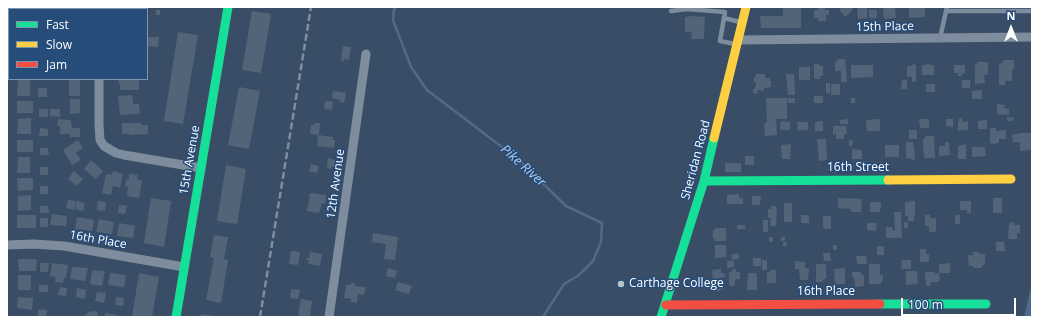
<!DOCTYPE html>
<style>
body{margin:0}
#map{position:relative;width:1039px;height:324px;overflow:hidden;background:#394d66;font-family:"Open Sans",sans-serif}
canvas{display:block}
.frame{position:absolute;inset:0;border:8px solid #fff;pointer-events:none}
.legend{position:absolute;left:8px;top:8px;width:140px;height:72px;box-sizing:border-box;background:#264c79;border:1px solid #7d94af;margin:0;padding:5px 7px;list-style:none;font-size:12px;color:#fff}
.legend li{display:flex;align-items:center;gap:8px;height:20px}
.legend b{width:20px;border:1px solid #7d94af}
.north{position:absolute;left:991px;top:8px;width:40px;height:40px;-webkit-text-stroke:3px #264c79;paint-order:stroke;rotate:0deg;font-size:11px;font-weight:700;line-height:16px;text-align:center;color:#fff}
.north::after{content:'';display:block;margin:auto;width:14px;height:18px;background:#fff;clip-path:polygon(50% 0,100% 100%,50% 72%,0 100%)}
.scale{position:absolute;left:901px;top:298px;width:115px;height:18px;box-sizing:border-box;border:2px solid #fff;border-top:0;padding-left:5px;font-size:12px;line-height:14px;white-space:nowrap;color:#fff;-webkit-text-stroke:3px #264c79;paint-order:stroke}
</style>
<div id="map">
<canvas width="1039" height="324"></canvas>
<div class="frame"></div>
<ul class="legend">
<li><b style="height:5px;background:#16e098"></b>Fast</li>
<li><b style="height:5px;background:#ffcf43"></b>Slow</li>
<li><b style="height:5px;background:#f24e42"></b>Jam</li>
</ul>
<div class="north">N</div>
<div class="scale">100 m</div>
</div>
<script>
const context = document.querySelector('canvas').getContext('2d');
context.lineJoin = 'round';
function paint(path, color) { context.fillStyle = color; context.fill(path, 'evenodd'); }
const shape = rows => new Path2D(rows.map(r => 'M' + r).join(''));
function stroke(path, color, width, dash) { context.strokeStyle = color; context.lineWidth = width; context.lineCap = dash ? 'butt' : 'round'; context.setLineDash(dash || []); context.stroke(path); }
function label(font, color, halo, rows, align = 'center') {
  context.font = font + ' "Open Sans",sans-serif'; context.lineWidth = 3; context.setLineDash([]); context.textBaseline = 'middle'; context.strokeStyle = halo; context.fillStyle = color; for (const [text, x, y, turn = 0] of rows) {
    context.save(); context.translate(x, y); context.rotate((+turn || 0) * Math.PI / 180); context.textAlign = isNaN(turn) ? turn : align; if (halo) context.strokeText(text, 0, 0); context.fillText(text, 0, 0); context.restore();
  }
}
paint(shape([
 [1032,283,1032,317,1024,317]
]), '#4f6a8a');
stroke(shape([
 [396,7,394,9,393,20,411,67,427,90,519,160,566,206,602,223,601,242,593,261,579,275,564,284,543,317]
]), '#4f6a8a', 2.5);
paint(shape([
 [18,7,26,7,26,9,18,9],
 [120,7,137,7,137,9,120,9],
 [783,7,801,7,801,28,761,28,760,16,783,16],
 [818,7,825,7,825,10,829,10,829,15,826,15,826,21,818,21,818,18,814,18,814,10,818,10],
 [843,7,851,7,853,10,845,17,839,10],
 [857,7,867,7,867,18,858,19],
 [919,7,925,7,925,17,909,18,909,8],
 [883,8,895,8,896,18,884,19],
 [156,10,160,10,160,15,156,15],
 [869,10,877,10,877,18,869,18],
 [252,11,271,14,261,73,242,70],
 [690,16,705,17,704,39,691,39,692,32,685,32,685,17],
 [178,32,198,35,183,124,164,121],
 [147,37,159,37,158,47,147,46],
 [343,46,351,47,349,60,344,59,344,61,341,61],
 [837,59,845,59,847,82,841,82,841,71,835,71,835,62,837,62],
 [1003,60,1014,60,1014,69,1012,69,1012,81,1005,81,1005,85,999,85,999,63,1003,63],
 [977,62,988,62,988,75,984,75,985,83,975,84,975,65,977,65],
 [927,63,929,63,929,65,934,65,934,75,922,75,922,65,927,65],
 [814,64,819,64,819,66,823,66,823,76,820,76,820,79,814,79],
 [912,64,916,65,916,82,912,82,912,77,907,77,907,66,912,66],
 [851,65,873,65,873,77,851,78],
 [954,65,965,65,965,73,962,73,962,76,958,76,958,73,954,73],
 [799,67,810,67,810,80,799,80],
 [756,74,765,74,765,78,770,78,770,81,771,81,771,87,764,88,764,91,758,90,757,94,753,93,753,89,755,89,756,82,754,82,754,77,756,77],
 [786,74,794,74,795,95,788,95],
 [69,79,80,79,80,96,69,96],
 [119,79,139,79,139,90,120,90,120,83,118,83],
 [18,80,30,80,30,96,17,96],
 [902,80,907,80,907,89,901,89],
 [962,80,970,80,970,88,962,88],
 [826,83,830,83,830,93,826,93],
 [831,84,840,84,840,95,831,95],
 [926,84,935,84,935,92,926,92],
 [239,87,260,91,249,149,228,145],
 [38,88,47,88,47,97,38,97],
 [982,90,982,99,972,99,972,91],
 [333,91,346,93,344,103,340,102,340,100,332,98],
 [132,95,133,104,139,104,140,114,120,115,118,96],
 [814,96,823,96,823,103,814,103],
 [766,98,787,98,787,119,776,119,777,135,765,136,764,123,767,123],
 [788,98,795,98,795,103,788,103],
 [851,98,855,98,855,103,851,103],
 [70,99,80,99,80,113,70,114],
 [17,101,33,101,33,113,17,113],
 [325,101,333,102,332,110,324,109],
 [997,104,1005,105,1004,108,1009,109,1009,115,997,114],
 [39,109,48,109,48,117,39,117],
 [50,109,60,109,60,117,50,116],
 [1007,117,1014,118,1013,121,1007,121],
 [31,118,31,134,17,134,18,119],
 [959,118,962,118,962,122,968,121,968,130,958,131,958,122,959,122],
 [58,119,71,120,72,128,80,128,80,137,70,137,70,134,60,134,60,126,57,126],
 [848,119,848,124,840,124,840,120],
 [880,119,880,131,867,131,866,120],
 [919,119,929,119,929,128,920,128],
 [946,119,953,119,953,127,946,126],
 [987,120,987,129,978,129,978,121],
 [781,121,790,122,790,130,780,130],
 [823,121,823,131,815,131,815,122],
 [797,122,808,122,808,130,798,131],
 [122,123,141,123,141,125,148,125,148,134,130,135,130,134,122,134],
 [314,123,320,123,319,135,310,134,311,125,314,125],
 [833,126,846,126,847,134,844,134,844,139,836,139,836,134,833,135],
 [40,128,48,129,48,136,39,136],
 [990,128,996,128,996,131,1006,130,1006,139,999,139,999,143,996,143,996,145,990,143],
 [909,130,917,130,917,139,909,139],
 [1020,133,1032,133,1032,150,1020,151,1020,142,1013,142,1012,134,1020,134],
 [318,135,333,137,333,140,335,140,334,148,317,146],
 [926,136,934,136,935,158,924,158,923,140],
 [817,139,826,139,827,160,819,161],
 [17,140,33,140,33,152,17,152],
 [78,140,83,148,76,153,81,160,72,165,63,150],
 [849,140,853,140,852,146,849,146],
 [906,142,913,142,913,145,914,145,915,160,906,158],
 [945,142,949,142,950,155,939,156,939,146,945,146],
 [791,144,790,159,782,159,781,145],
 [966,144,966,159,958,159,958,146],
 [885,145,899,145,899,157,885,157],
 [972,147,985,147,986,156,972,157],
 [40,148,48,148,49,155,40,155],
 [852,149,862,150,862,159,852,159],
 [745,156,754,156,754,165,745,165],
 [18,157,30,157,30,173,17,173],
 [328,158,338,161,337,167,332,166,331,169,327,168],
 [91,160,103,171,96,179,84,169],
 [725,163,741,163,741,172,725,172],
 [311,164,319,166,317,173,309,171],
 [226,165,246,169,237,224,217,221],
 [40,167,48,167,48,175,40,175],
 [74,171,83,179,77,186,68,179],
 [113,171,123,174,120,188,113,186,111,195,102,193,106,174,112,175],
 [129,174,138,175,137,180,142,180,139,198,127,196,128,187,125,187,126,179,129,180],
 [17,178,33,178,33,190,18,191],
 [40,186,48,186,48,194,40,194],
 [310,193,326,195,325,204,322,203,319,213,307,211],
 [739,194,739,198,743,198,743,204,727,204,727,195],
 [31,195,31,210,18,211,18,196],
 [752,196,761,196,760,205,752,205],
 [151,198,171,201,164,247,144,243],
 [838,198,862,199,861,212,851,212,851,209,838,208],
 [993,198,1002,198,1002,213,993,213],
 [68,200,76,201,74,210,66,208],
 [77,201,85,203,83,211,75,209],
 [98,201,106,202,105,211,97,210],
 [915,201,915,216,914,216,914,221,908,221,908,216,905,216,905,202],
 [960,201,971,201,971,213,967,213,967,210,960,210],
 [870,202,881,202,881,208,880,209,880,212,870,212],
 [784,203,792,203,792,222,784,222],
 [119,205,127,206,125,214,118,213],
 [40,206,48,206,49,213,40,213],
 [771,206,776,206,777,209,776,226,770,226,771,218,768,218,768,209,771,209],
 [894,212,901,212,902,238,886,238,886,227,892,227,892,230,895,230],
 [52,214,67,216,66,226,50,225],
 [17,215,36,215,36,228,17,228],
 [801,215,809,215,809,223,801,223],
 [925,215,930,215,930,218,936,218,936,232,929,232,929,226,925,226],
 [955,215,960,215,960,224,955,224],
 [823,216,831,216,831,229,824,229,823,227],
 [77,217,94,220,92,231,75,229],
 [40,218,48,218,48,227,40,227],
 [99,219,114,222,112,234,96,232],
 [763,220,768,220,768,232,763,232],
 [904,222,908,222,908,228,904,228],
 [1014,222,1014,225,1020,225,1020,233,1017,233,1017,239,1008,239,1009,223],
 [119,223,135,226,133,238,117,236],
 [867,223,877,223,876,231,867,230],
 [737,225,745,225,745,229,737,229],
 [715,228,726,228,726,241,715,241,715,239,713,239,713,230,715,230],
 [373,233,398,237,395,260,384,259,386,244,372,242],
 [214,235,228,237,224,259,228,260,221,303,206,300,214,258,210,257],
 [769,237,773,237,773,242,769,242],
 [781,237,785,237,785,241,781,241],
 [783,242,787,242,787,246,783,246],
 [996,242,1004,242,1005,251,996,251],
 [715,245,726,245,726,257,715,258],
 [833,245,837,245,837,250,833,250],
 [877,246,884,246,884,255,877,255],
 [920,249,926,249,926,254,929,254,929,262,920,262],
 [291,251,300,252,298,265,289,264],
 [310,252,322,254,320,266,308,264,309,260,306,260,306,258,309,258],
 [973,252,979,252,979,254,985,254,985,265,982,265,982,268,973,268,973,266,969,266,968,255,973,255],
 [738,253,739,259,732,260,731,255],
 [823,253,830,253,831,261,824,261],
 [856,256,866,256,867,264,857,264],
 [753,258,761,258,761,266,753,266],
 [18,259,37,259,36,271,19,271],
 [762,260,767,260,767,270,762,270],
 [902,260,911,260,911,269,901,269],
 [727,261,734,261,734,267,727,268],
 [795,261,805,262,805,268,809,268,808,280,800,280,799,269,795,269],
 [40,263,49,263,48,272,40,272],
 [52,263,68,265,66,278,64,278,63,283,55,282,56,277,50,276],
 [950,263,950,273,939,273,939,264],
 [816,264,826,264,826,279,823,279,823,282,816,282],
 [869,264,880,264,880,275,883,275,883,281,881,281,881,284,869,284],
 [72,267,88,268,85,281,70,279],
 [388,268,397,271,395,278,386,276],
 [845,268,845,284,835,284,834,269],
 [721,269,721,273,724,273,725,277,718,278,718,280,721,279,725,288,717,292,713,281,712,270],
 [732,269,736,269,736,272,740,272,740,279,735,279,735,286,729,286,729,272,732,272],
 [92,270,105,271,102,286,90,284],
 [770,270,776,270,776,283,767,283,767,272,770,272],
 [906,271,917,271,918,284,906,285],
 [852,272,861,272,861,275,864,275,864,286,855,287,854,277,852,277],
 [925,272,935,272,935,274,939,273,940,278,939,282,931,282,930,286,926,286],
 [110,273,126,275,124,287,108,285],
 [139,273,159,277,152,317,132,317],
 [748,273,755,273,757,274,757,290,747,290],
 [18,275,31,275,31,290,18,290],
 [398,282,412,286,409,294,395,290],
 [351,283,355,283,355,286,366,287,364,295,358,294,357,303,350,302,351,299,344,298,346,285,351,285],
 [39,285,48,285,48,292,39,292],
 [60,287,67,288,66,296,58,295],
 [77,288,86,290,85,299,76,297],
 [291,289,300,290,298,299,290,298],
 [97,292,106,293,104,303,95,301],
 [18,297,33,298,32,310,17,308],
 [116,297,124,298,123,306,115,305],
 [301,299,312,301,310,317,298,316],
 [38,309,47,310,46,317,38,317],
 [97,311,98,317,84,317,84,315,88,314,87,312],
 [105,313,118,315,117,317,105,317],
 [201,314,215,316,215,317,201,317]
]), '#546478');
stroke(shape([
 [671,11,686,9,725,12,720,41,735,44],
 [946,11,1032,11],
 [724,18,740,22],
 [940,38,947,7]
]), '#7d8d9d', 4.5);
stroke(shape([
 [99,9,99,7],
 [738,40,1032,37],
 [99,79,99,124,100,140,104,146,116,153,124,155,201,168],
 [7,245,34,244,64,246,184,267],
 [329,317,366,54]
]), '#7d8d9d', 9);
stroke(shape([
 [704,181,888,180],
 [880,304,986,304],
 [176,317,228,7],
 [661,317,704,181,714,138]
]), '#16e098', 9);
stroke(shape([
 [714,138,746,7],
 [888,180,1011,179]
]), '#ffcf43', 9);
stroke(shape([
 [666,305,880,304]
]), '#f24e42', 9);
stroke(shape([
 [260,317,311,7]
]), '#7f8d9d', 2.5, [7, 3]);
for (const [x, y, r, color] of [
 [621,284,4,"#bac1c9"]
]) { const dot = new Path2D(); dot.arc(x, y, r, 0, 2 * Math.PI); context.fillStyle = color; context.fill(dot); stroke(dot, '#264c79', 1.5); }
label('12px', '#fff', '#264c79', [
 ["15th Place",885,27,-1],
 ["15th Avenue",190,160,-80],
 ["Sheridan Road",696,160,-75],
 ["16th Street",858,168],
 ["12th Avenue",336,184,-82],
 ["16th Place",98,240,10],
 ["16th Place",826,292]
]);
label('12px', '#fff', '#264c79', [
 ["Carthage College",629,284]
], 'left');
label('italic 13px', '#b4ceeb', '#264c79', [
 ["Pike River",523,166,42]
]);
</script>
